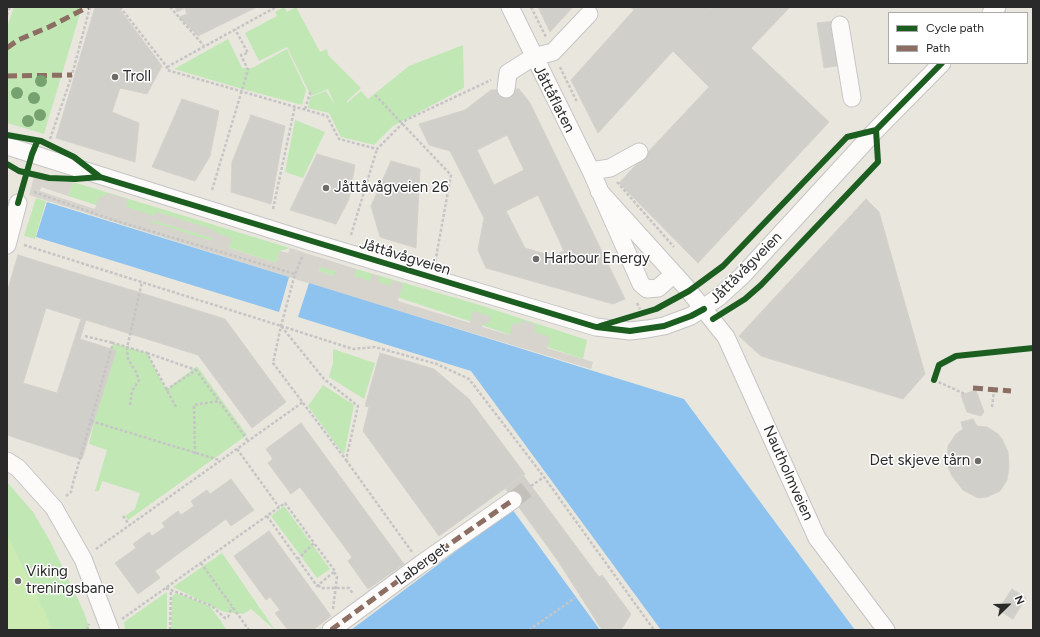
<!DOCTYPE html>
<meta charset="utf-8">
<style>
body{margin:0}
#map{position:relative;width:1040px;height:637px;overflow:hidden;background:#e9e6de;font-family:Figtree,sans-serif}
canvas{display:block}
.frame{position:absolute;inset:0;border:8px solid #2a2a2a;pointer-events:none}
.legend{position:absolute;left:888px;top:12px;width:140px;height:52px;box-sizing:border-box;background:#fff;border:1px solid #aaa;margin:0;padding:5px 7px;list-style:none;font-size:12px;color:#2a2a2a}
.legend li{display:flex;align-items:center;gap:8px;height:20px}
.legend b{width:20px;border:1px solid #aaa}
.north{position:absolute;left:988px;top:585px;width:40px;height:40px;-webkit-text-stroke:3px #fff;paint-order:stroke;rotate:67deg;font-size:11px;font-weight:700;line-height:16px;text-align:center;color:#2a2a2a}
.north::after{content:'';display:block;margin:auto;width:14px;height:18px;background:#2a2a2a;clip-path:polygon(50% 0,100% 100%,50% 72%,0 100%)}
</style>
<div id="map">
<canvas width="1040" height="637"></canvas>
<div class="frame"></div>
<ul class="legend">
<li><b style="height:5px;background:#1b5e20"></b>Cycle path</li>
<li><b style="height:5px;background:#8d6e63"></b>Path</li>
</ul>
<div class="north">N</div>
</div>
<script>
const context = document.querySelector('canvas').getContext('2d');
context.lineJoin = 'round';
function paint(path, color) { context.fillStyle = color; context.fill(path, 'evenodd'); }
const shape = rows => new Path2D(rows.map(r => 'M' + r).join(''));
function stroke(path, color, width, dash) { context.strokeStyle = color; context.lineWidth = width; context.lineCap = dash ? 'butt' : 'round'; context.setLineDash(dash || []); context.stroke(path); }
function label(font, color, halo, rows, align = 'center') {
  context.font = font + ' Figtree,sans-serif'; context.lineWidth = 3; context.setLineDash([]); context.textBaseline = 'middle'; context.strokeStyle = halo; context.fillStyle = color; for (const [text, x, y, turn = 0] of rows) {
    context.save(); context.translate(x, y); context.rotate((+turn || 0) * Math.PI / 180); context.textAlign = isNaN(turn) ? turn : align; if (halo) context.strokeText(text, 0, 0); context.fillText(text, 0, 0); context.restore();
  }
}
paint(shape([
 [14,7,82,7,44,134,7,123,7,27],
 [284,7,287,12,296,7,320,52,327,49,328,55,361,88,347,101,347,103,361,91,368,99,409,66,463,45,464,88,393,126,374,145,341,137,329,113,308,108,310,97,326,91,335,105,328,89,311,96,287,47,259,61,245,33,277,16,275,12],
 [228,39,242,68,252,68,287,49,306,90,302,105,239,88,174,69],
 [295,120,325,132,303,178,285,172],
 [73,182,290,248,280,251,276,263,68,196],
 [36,198,46,201,35,239,24,236],
 [322,259,480,305,587,340,583,359,319,271],
 [113,343,147,353,166,390,197,366,247,435,128,520,125,516,135,509,140,493,102,481,99,491,95,491,107,450,89,444],
 [333,349,375,363,364,399,329,377,333,363],
 [323,385,354,405,344,455,308,406],
 [7,482,33,512,50,541,84,612,90,630,7,630],
 [284,506,330,569,317,578,271,516],
 [222,553,275,630,251,609,243,614,224,612,173,587],
 [167,592,167,630,125,630,124,622],
 [176,593,210,606,227,630,171,630,172,596]
]), '#c1e7b5');
paint(shape([
 [7,534,52,627,46,630,7,630]
]), '#cbebb2');
paint(shape([
 [34,177,48,181,73,182,68,196,41,187,40,191,95,209,99,196,104,198,106,193,128,199,126,207,155,216,156,212,215,230,214,232,232,238,229,248,276,263,280,251,288,253,290,248,356,269,354,276,370,281,372,274,379,276,378,282,390,286,392,280,403,284,398,301,470,323,473,311,491,317,488,324,483,323,482,327,510,335,513,323,520,325,522,320,536,325,534,332,550,337,547,348,593,362,591,369,314,285,29,195],
 [152,220,212,238,212,241,151,222],
 [320,267,336,271,334,276,319,271]
]), '#d7d4cd');
paint(shape([
 [47,202,289,277,279,312,36,237],
 [309,283,684,399,855,630,661,630,471,371,298,317],
 [512,509,600,630,351,630]
]), '#8ec3ef');
const building = shape([
 [95,7,118,7,162,66,147,94,120,88,112,112,139,123,135,162,56,138,95,7],
 [175,7,257,7,198,36,179,17,187,14,185,8,177,12,175,7],
 [538,7,573,7,550,32,538,7],
 [630,7,708,7,711,9,713,7,790,7,751,48,829,122,698,263,619,183,709,87,673,51,598,133,571,80,634,10,630,7],
 [835,21,842,65,824,68,817,23,835,21],
 [519,89,530,103,625,299,613,304,486,268,478,250,484,218,450,151,429,145,419,124,465,110,491,90,519,89],
 [507,135,524,170,494,185,477,150,507,135],
 [538,195,564,251,552,256,525,248,506,211,538,195],
 [182,99,219,111,210,156,195,181,152,167,182,99],
 [251,115,285,126,271,204,231,192,232,162,251,115],
 [317,154,355,165,349,199,336,224,290,210,317,154],
 [391,161,420,169,416,248,380,237,371,206,391,161],
 [866,199,879,212,925,374,903,399,761,356,739,336,866,199],
 [18,255,225,319,286,402,252,428,198,355,86,320,80,339,105,347,71,456,7,435,7,292,18,255],
 [46,308,81,319,57,393,23,383,46,308],
 [105,347,116,351,82,459,71,456,105,347],
 [380,353,434,369,469,399,525,474,439,536,363,431,369,407,365,406,380,353],
 [976,390,984,412,981,416,967,412,961,395,976,390],
 [973,419,977,426,987,427,998,434,1002,439,1008,452,1009,467,1007,480,1000,491,987,497,978,498,963,490,952,476,947,464,948,446,956,434,963,429,961,422,973,419],
 [301,423,404,564,368,589,348,561,352,557,300,487,291,494,268,463,273,459,266,449,301,423],
 [523,475,599,577,602,575,631,614,621,630,602,630,558,561,505,488,523,475],
 [231,479,254,510,231,526,226,519,155,571,160,578,138,594,115,563,136,548,133,544,149,532,152,536,165,527,162,523,178,511,181,515,194,506,191,501,207,490,210,494,231,479],
 [269,531,331,616,313,630,288,630,275,613,280,610,270,597,266,600,234,556,269,531],
 [1012,589,1026,598,1013,619,998,610,1012,589]
]);
paint(building, '#d1cfca');
stroke(building, '#d4d1cb', 1);
stroke(shape([
 [513,500,531,486]
]), '#c3c0ba', 17, [17, 8]);
const minor = shape([
 [510,7,591,171,641,284,647,289,658,288,674,274],
 [991,13,997,7],
 [840,25,852,98],
 [506,89,508,73,533,57,553,52,589,14],
 [7,146,308,241,596,327,630,331,647,329,664,326,691,316,719,297,742,276,876,130,942,63],
 [591,171,610,168,639,152],
 [599,191,685,286,726,337,817,538,886,630],
 [7,245,18,203],
 [7,461,18,468,54,508,83,559,110,630],
 [331,630,421,564,513,500]
]);
stroke(minor, '#c6c5c5', 19);
stroke(shape([
 [120,7,167,67,167,70,327,116,339,139,377,149,406,120,491,80],
 [170,7,204,46],
 [531,7,546,37],
 [7,15,10,7],
 [167,67,276,7],
 [560,67,577,102],
 [375,95,451,175,435,263],
 [305,109,311,90],
 [50,139,72,75,90,7],
 [617,182,674,247],
 [212,190,248,70,241,55,248,53,235,29],
 [34,192,113,220,295,274],
 [273,209,295,106],
 [351,235,377,149],
 [24,245,281,326,324,379,358,406,346,460,273,363,281,326,295,274,303,255],
 [637,303,640,309],
 [281,326,353,349,375,347,437,364,469,379,544,477,654,630],
 [85,336,113,343],
 [147,353,196,370],
 [934,380,965,394],
 [166,390,196,370,219,401],
 [130,405,132,391,139,380,136,372,128,359,127,348,142,282],
 [992,407,994,390],
 [91,421,219,460],
 [237,449,279,507],
 [195,454,194,405,219,401,248,441],
 [346,460,412,552],
 [531,486,544,477],
 [66,496,71,492,73,483,113,343,147,353,176,407],
 [123,516,130,526],
 [267,516,317,586,335,571,314,543,298,559],
 [96,549,303,402],
 [201,563,249,630],
 [318,585,321,588,349,588,353,594],
 [166,588,212,606,225,618,228,617,232,607],
 [333,609,337,577,334,572],
 [122,619,285,503,314,543],
 [87,630,89,624],
 [170,630,171,590],
 [529,630,575,598]
]), '#c6c5c5', 2.5, [3, 2]);
stroke(minor, '#fcfbfa', 17);
stroke(shape([
 [7,48,18,40,49,27,88,7],
 [7,76,72,75],
 [973,388,1011,391],
 [331,630,421,564,513,500]
]), '#8d6e63', 5, [10, 5]);
stroke(shape([
 [876,130,942,63],
 [7,135,41,141,74,157,100,177,596,327,630,331,664,326,691,316,704,309],
 [7,164,19,171,49,178,75,179,100,177],
 [18,203,32,154,37,142],
 [713,319,745,299,761,285,878,162,876,130],
 [600,326,656,309,689,291,723,266,847,137,876,130],
 [934,380,939,365,956,356,1033,348]
]), '#1b5e20', 6);
context.fillStyle = '#75a26f';
for (const [x, y] of [
 [41,81],
 [17,93],
 [34,98],
 [40,115],
 [28,121]
]) { context.beginPath(); context.arc(x, y, 6, 0, 2 * Math.PI); context.fill(); }
for (const [x, y, r, color] of [
 [115,77,4,"#6d6c69"],
 [326,188,4,"#6d6c69"],
 [536,259,4,"#6d6c69"],
 [978,461,4,"#6d6c69"],
 [18,581,4,"#6d6c69"]
]) { const dot = new Path2D(); dot.arc(x, y, r, 0, 2 * Math.PI); context.fillStyle = color; context.fill(dot); stroke(dot, '#fff', 1.5); }
label('15px', '#2a2a2a', '#fff', [
 ["Troll",123,77],
 ["Jåttåvågveien 26",334,188],
 ["Harbour Energy",544,259],
 ["Det skjeve tårn",970,461,"right"],
 ["Viking",26,572],
 ["treningsbane",26,589]
], 'left');
label('15px', '#2a2a2a', '#fff', [
 ["Jåttåflaten",554,99,63],
 ["Jåttåvågveien",405,257,17],
 ["Jåttåvågveien",746,268,-45],
 ["Nautholmveien",788,473,66],
 ["Laberget",422,564,-36]
]);
</script>
